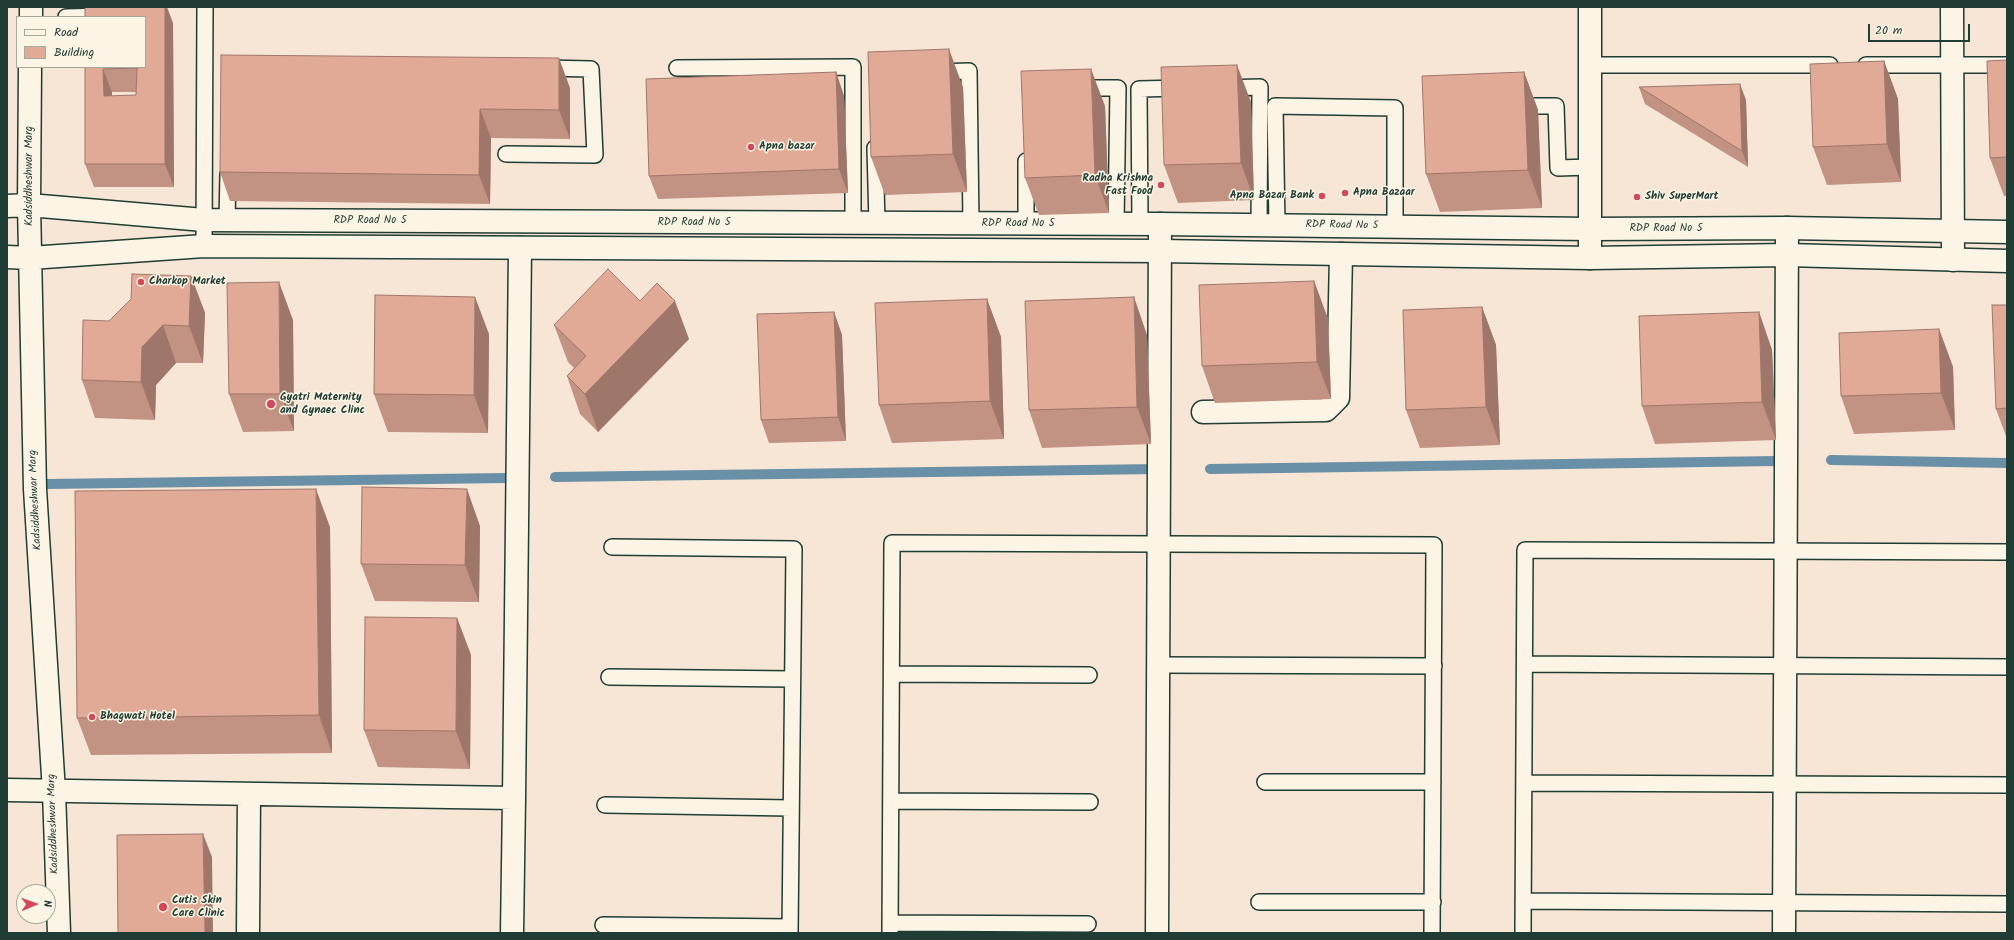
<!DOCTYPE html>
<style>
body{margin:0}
#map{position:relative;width:2014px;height:940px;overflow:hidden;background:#f7e6d5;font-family:Kalam,sans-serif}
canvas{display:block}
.frame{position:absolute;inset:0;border:8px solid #1f3d34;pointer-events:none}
.legend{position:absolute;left:16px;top:16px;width:130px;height:52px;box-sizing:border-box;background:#fcf5e5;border:1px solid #a4ab9e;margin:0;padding:5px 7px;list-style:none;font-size:12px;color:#1f3d34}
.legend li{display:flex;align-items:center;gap:8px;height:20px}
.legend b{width:20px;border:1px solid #a4ab9e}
.north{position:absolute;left:16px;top:884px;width:40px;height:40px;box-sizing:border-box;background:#fcf5e5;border:1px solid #a4ab9e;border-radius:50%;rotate:88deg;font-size:11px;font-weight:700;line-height:16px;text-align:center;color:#1f3d34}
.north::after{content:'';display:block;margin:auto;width:14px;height:18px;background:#d1495b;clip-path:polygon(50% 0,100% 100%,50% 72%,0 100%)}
.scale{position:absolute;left:1868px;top:24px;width:102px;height:18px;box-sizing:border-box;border:2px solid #1f3d34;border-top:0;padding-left:5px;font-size:12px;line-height:14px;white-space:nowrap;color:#1f3d34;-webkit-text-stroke:3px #fcf5e5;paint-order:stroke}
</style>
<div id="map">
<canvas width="2014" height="940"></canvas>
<div class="frame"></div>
<ul class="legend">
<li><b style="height:5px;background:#fcf5e5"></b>Road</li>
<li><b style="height:11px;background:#e1aa97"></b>Building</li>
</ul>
<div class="north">N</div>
<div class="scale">20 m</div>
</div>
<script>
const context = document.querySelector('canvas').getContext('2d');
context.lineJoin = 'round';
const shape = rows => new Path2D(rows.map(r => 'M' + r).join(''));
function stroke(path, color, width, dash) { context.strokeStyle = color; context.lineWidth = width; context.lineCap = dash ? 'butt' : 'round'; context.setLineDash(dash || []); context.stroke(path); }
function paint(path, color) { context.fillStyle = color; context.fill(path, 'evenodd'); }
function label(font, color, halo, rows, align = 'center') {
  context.font = font + ' Kalam,sans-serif'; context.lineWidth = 3; context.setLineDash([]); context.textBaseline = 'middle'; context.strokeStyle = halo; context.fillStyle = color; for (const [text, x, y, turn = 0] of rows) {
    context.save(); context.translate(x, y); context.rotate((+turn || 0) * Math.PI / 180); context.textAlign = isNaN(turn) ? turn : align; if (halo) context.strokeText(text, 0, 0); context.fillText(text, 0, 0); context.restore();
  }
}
stroke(shape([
 [1831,460,2007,463],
 [1210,469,1777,461],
 [555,477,1159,469],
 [46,484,507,478]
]), '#6990a7', 10);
const lane = shape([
 [66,17,105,16],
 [1590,65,1830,65],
 [1866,65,2007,65],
 [677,68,853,67,853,224],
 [937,72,969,71,971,224],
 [1079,88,1118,88,1116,224],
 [1225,88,1260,87,1259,225],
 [1517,106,1556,106,1558,168,1590,167],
 [875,148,877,223],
 [506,154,595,155,591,69,544,68],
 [1026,161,1026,224],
 [227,220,228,174],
 [1140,224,1139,89,1181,88],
 [1277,226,1275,106,1395,108,1395,227],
 [204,246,205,7],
 [612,547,794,549,790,933],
 [1525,664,2007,667],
 [1158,665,1434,666],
 [892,674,1089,675],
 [609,677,792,679],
 [1265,782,1433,782],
 [1524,783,2007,785],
 [891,801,1090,802],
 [605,805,791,808],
 [1523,901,2007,904],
 [1259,902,1433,902],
 [890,923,1088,924],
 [603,925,790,927],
 [890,933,892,543,1434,545,1432,933],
 [1523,933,1525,550,2007,552]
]);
const street = shape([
 [1590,7,1590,258],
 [1952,7,1953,260],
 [1203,412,1326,410,1338,398,1341,254],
 [7,790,514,798,512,933],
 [514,798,520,248],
 [248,933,249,794],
 [1157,933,1160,224],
 [1784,933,1787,228]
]);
const secondary = shape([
 [31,17,31,7],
 [30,67,29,205,35,489,54,792,59,933],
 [7,206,29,205,204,220,1160,224,1590,229,1787,228,2007,232],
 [7,257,30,258,204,246,1160,251,1590,258,1787,255,2007,261]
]);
stroke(lane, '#1f3d34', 18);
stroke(street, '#1f3d34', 25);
stroke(secondary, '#1f3d34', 25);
stroke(lane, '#fcf5e5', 15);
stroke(street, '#fcf5e5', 22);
stroke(secondary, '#fcf5e5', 22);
paint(shape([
 [173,23,174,187,94,187,85,164,85,67],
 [112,92,136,92,136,95,112,96],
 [2007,60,2007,196,2004,196,1990,158],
 [1884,61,1898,99,1901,182,1827,185,1813,147],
 [836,72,844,96,848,193,658,199,649,176],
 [1524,72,1538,110,1542,208,1440,212,1426,174],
 [963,87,967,192,885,195,871,157],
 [1639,87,1746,100,1748,167,1645,104],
 [570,88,570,139,491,138,490,204,230,201,220,172],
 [1251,102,1254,200,1178,203,1164,165],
 [1105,106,1109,213,1039,215,1025,178],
 [191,276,205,313,203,363,176,363,156,385,155,420,95,418,82,380,109,321],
 [1314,281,1328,319,1331,399,1215,403,1202,366],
 [987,299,1001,337,1004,439,892,443,879,405],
 [640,301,689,339,598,432,580,414,567,376,574,368,568,362,554,325],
 [2007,305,2007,439,1996,409],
 [1482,307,1496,345,1500,445,1420,448,1406,410],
 [834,312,842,335,846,441,769,443,761,420],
 [1759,312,1772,350,1776,440,1655,444,1642,406],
 [293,320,294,431,243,432,229,394],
 [1939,329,1953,367,1955,430,1854,434,1841,396],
 [489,334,488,433,388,432,374,394],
 [1147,335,1151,444,1042,448,1029,410],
 [480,526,479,602,375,601,361,564],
 [330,527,332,753,91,755,77,718],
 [457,618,471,655,470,769,378,767,364,730]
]), '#c29282');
paint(shape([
 [165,7,167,7,173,23,174,187,165,164],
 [949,49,963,87,967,192,953,154],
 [559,58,570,88,570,139,559,110],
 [1884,61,1898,99,1901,182,1887,144],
 [1237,65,1251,102,1254,200,1241,163],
 [103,69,112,92,112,119,104,96],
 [1091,69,1105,106,1109,213,1095,175],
 [836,72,844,96,848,193,839,169],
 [1524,72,1538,110,1542,208,1528,170],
 [1740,84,1746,100,1748,167,1742,151],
 [480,109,491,138,490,204,479,175],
 [191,276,205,313,203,363,189,326],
 [1314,281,1328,319,1331,399,1317,362],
 [279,282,293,320,294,431,280,394],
 [475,297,489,334,488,433,474,395],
 [1134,297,1147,335,1151,444,1137,407],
 [987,299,1001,337,1004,439,990,401],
 [675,301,689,339,598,432,585,394],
 [1482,307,1496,345,1500,445,1486,407],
 [834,312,842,335,846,441,838,417],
 [1759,312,1772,350,1776,440,1762,402],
 [163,325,176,363,156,385,155,420,141,382,142,347],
 [1939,329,1953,367,1955,430,1941,393],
 [316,489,330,527,332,753,319,715],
 [467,489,480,526,479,602,465,565],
 [457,618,471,655,470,769,456,731],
 [203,834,212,857,213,933,205,933]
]), '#9e776a');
const building = shape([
 [85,7,165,7,165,164,85,164,85,67,145,67,145,17,85,17,85,7],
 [137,68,136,95,104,96,103,69,137,68],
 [949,49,953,154,871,157,868,52,949,49],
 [221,55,559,58,559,110,480,109,479,175,220,172,221,55],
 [2007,60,2007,157,1990,158,1987,61,2007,60],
 [1884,61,1887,144,1813,147,1810,64,1884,61],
 [1237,65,1241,163,1164,165,1161,67,1237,65],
 [1091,69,1095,175,1025,178,1021,71,1091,69],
 [836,72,839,169,649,176,646,79,836,72],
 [1524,72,1528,170,1426,174,1422,76,1524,72],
 [1740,84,1742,151,1639,87,1740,84],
 [608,269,640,301,657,283,675,301,585,394,567,376,586,356,554,325,608,269],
 [132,274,191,276,189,326,163,325,142,347,141,382,82,380,83,320,109,321,131,299,132,274],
 [1314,281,1317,362,1202,366,1199,285,1314,281],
 [279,282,280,394,229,394,227,283,279,282],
 [375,295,475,297,474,395,374,394,375,295],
 [1134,297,1137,407,1029,410,1025,301,1134,297],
 [987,299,990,401,879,405,875,303,987,299],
 [1992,305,2007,305,2007,408,1996,409,1992,305],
 [1482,307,1486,407,1406,410,1403,310,1482,307],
 [834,312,838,417,761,420,757,314,834,312],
 [1759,312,1762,402,1642,406,1639,316,1759,312],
 [1939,329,1941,393,1841,396,1839,333,1939,329],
 [362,487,467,489,465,565,361,564,362,487],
 [316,489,319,715,77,718,75,491,316,489],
 [365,617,457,618,456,731,364,730,365,617],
 [203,834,205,933,118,933,117,835,203,834]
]);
paint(building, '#e1aa97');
stroke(building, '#9e776a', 1);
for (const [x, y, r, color] of [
 [751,147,4,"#d1495b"],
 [1161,185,4,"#d1495b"],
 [1345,193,4,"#d1495b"],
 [1322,196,4,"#d1495b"],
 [1637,197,4,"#d1495b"],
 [141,282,4,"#d1495b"],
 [271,404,5,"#d1495b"],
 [92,717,4,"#d1495b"],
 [163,907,5,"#d1495b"]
]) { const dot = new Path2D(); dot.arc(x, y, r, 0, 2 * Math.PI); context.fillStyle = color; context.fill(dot); stroke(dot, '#fcf5e5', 1.5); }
label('bold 11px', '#1f3d34', '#fcf5e5', [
 ["Apna bazar",759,147],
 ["Radha Krishna",1153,179,"right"],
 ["Fast Food",1153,192,"right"],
 ["Apna Bazaar",1353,193],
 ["Apna Bazar Bank",1314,196,"right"],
 ["Shiv SuperMart",1645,197],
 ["Charkop Market",149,282],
 ["Gyatri Maternity",280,398],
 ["and Gynaec Clinc",280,411],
 ["Bhagwati Hotel",100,717],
 ["Cutis Skin",172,901],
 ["Care Clinic",172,914]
], 'left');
label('11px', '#1f3d34', '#fcf5e5', [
 ["Kadsiddheshwar Marg",30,176,-90],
 ["RDP Road No 5",370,221],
 ["RDP Road No 5",694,223],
 ["RDP Road No 5",1018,224],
 ["RDP Road No 5",1342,226,1],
 ["RDP Road No 5",1666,229],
 ["Kadsiddheshwar Marg",36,500,-93],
 ["Kadsiddheshwar Marg",54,824,-92]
]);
</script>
